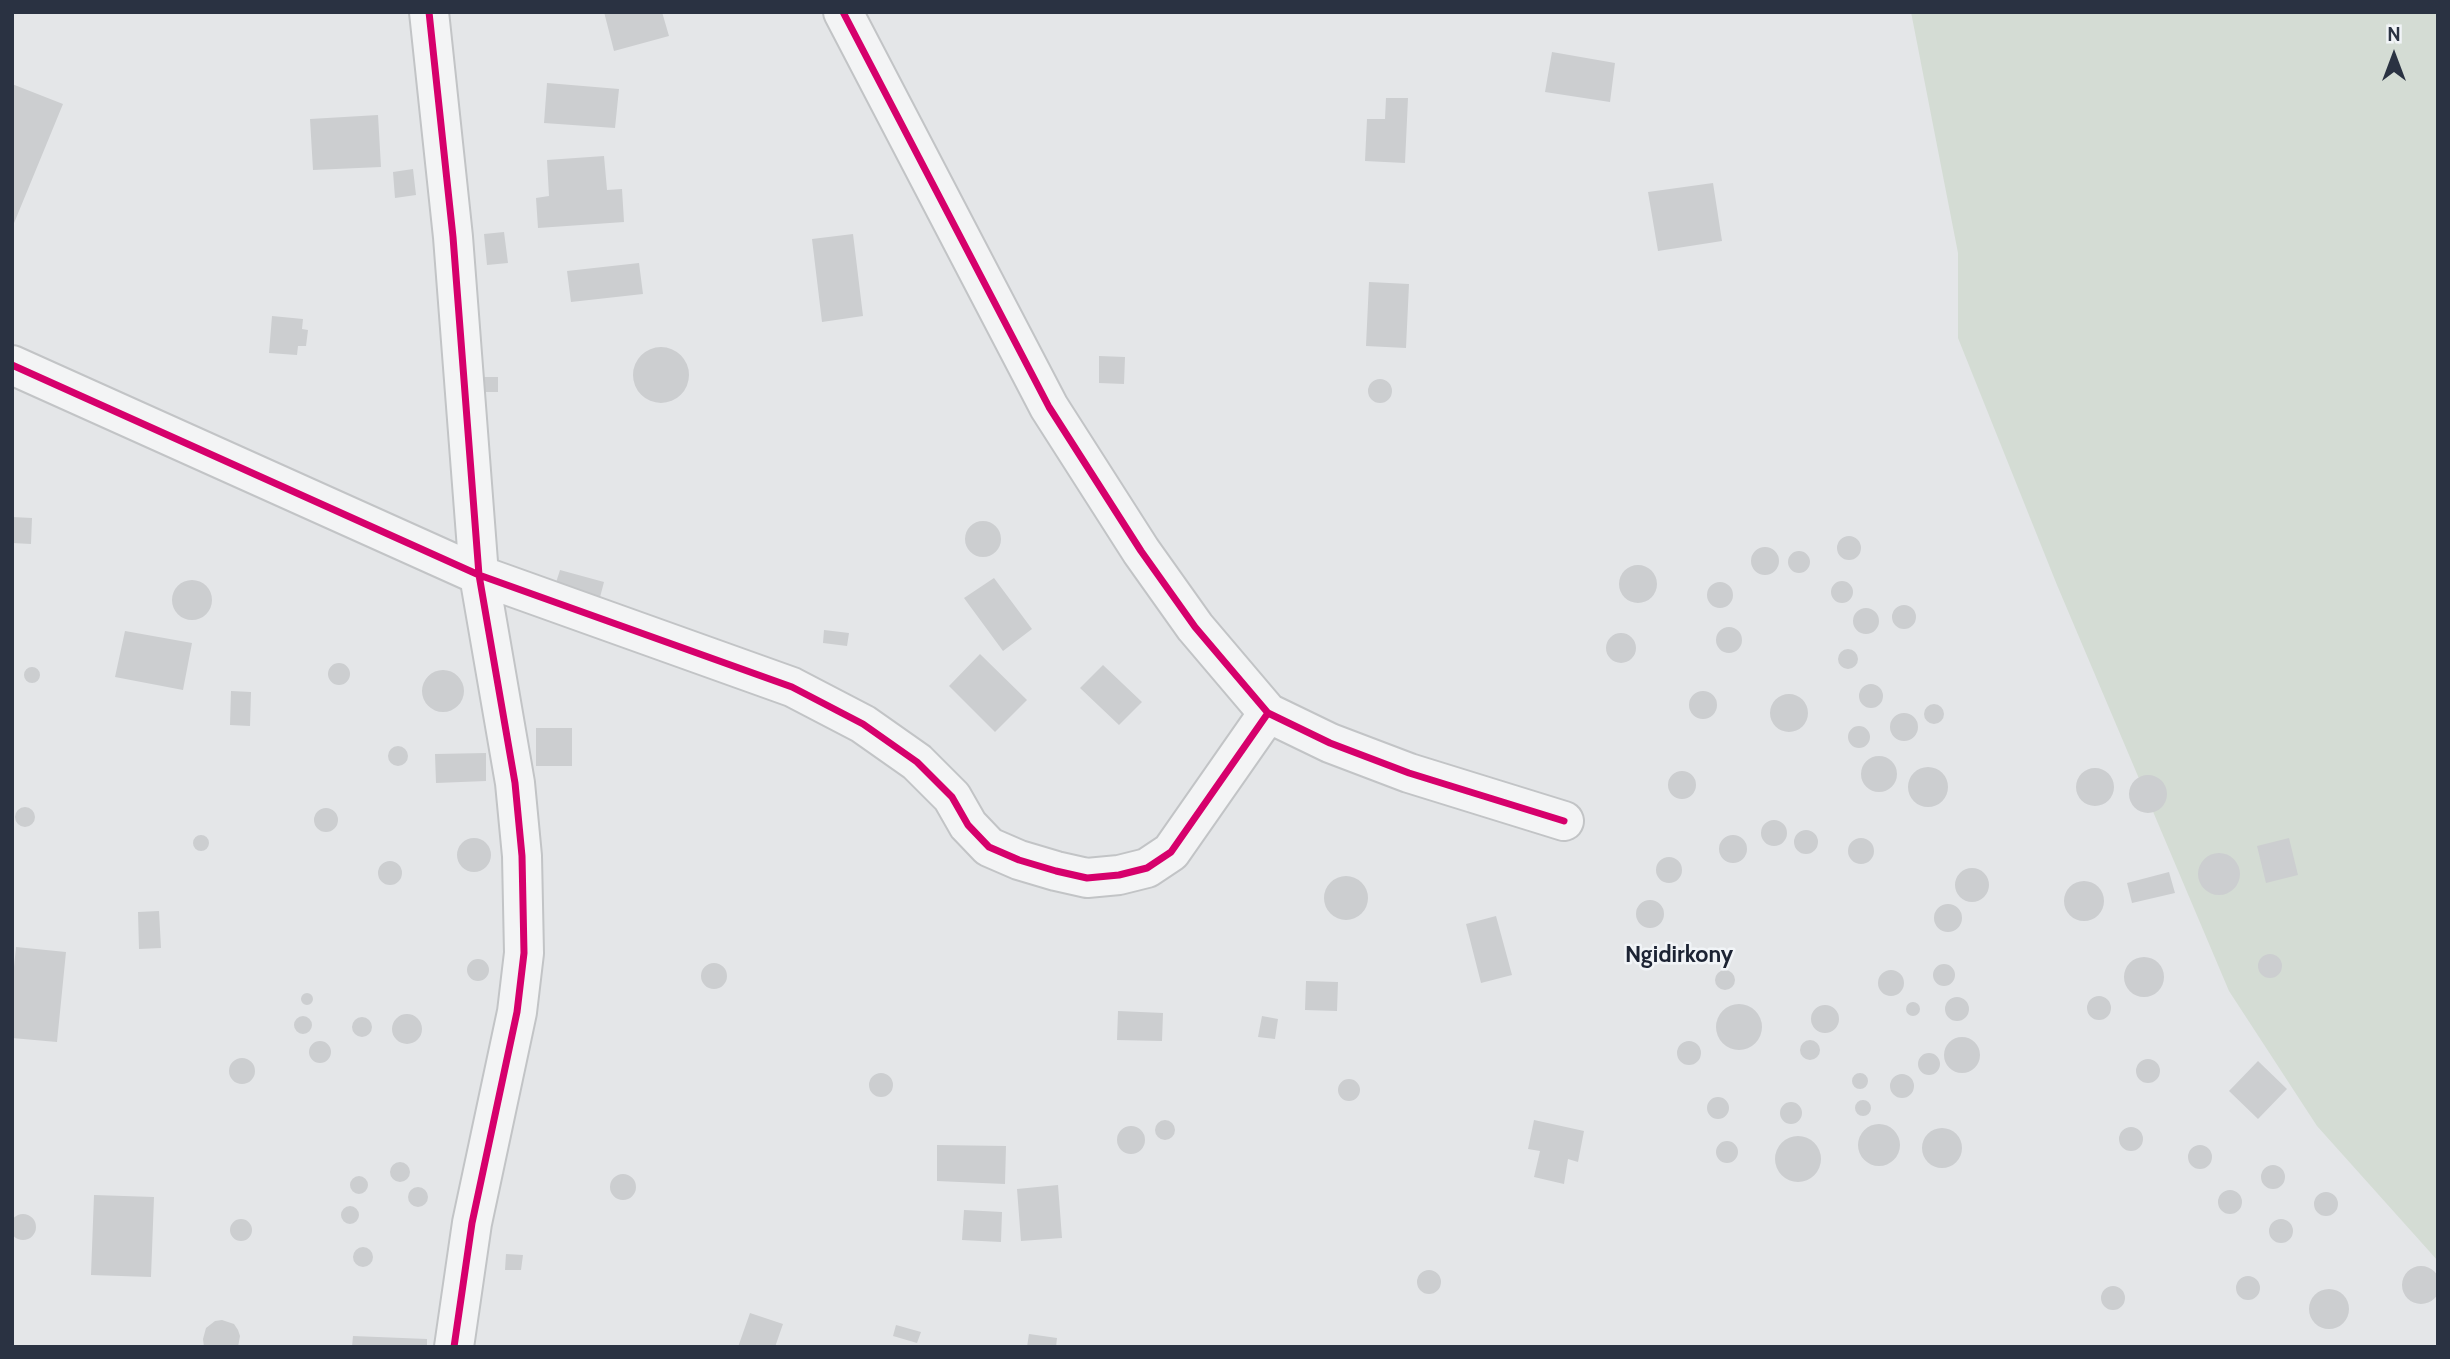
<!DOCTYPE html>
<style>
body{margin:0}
#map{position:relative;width:2450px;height:1359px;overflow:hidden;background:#e4e6e8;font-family:Cabin,sans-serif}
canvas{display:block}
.frame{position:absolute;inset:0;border:14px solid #2a3242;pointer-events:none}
.north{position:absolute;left:2359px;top:21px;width:70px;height:70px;-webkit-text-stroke:5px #f1f4f7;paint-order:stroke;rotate:0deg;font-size:19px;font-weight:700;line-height:28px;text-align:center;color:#2a3242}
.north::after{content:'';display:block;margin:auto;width:24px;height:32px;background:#2a3242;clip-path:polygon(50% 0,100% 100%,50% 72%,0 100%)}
</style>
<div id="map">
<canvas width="2450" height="1359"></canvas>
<div class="frame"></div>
<div class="north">N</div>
</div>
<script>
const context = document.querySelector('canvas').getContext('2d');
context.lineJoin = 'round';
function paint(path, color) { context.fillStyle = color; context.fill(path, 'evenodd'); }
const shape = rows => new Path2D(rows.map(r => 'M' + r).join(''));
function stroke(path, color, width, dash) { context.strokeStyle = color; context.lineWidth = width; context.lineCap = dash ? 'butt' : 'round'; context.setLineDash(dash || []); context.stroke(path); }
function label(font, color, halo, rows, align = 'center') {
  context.font = font + ' Cabin,sans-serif'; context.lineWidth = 5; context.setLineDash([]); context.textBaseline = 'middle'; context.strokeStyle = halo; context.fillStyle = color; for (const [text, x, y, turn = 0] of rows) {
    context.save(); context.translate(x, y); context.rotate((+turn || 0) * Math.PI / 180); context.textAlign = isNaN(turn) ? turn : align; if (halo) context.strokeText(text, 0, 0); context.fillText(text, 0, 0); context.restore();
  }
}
paint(shape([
 [1911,12,2438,12,2438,1261,2317,1126,2229,991,2057,585,1958,338,1958,253]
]), '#d4dcd4');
paint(shape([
 [604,12,662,12,669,36,614,51],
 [1552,52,1615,63,1610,102,1545,92],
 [547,83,619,89,615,128,544,123],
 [12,84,63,104,12,228,13,116],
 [1386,98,1408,98,1405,163,1365,161,1367,119,1385,119],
 [378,115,381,167,313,170,310,119],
 [604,156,607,190,622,189,624,222,538,228,536,198,549,196,547,160],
 [413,169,416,195,395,198,393,172],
 [1713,183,1722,241,1658,251,1648,192],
 [504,232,508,263,487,265,484,234],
 [853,234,863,316,822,322,812,239],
 [639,263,643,294,571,302,567,271],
 [1369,282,1409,284,1406,348,1366,346],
 [272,316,303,319,302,329,308,330,306,346,298,346,297,355,269,353],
 '633 375a28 28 0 1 1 56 0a28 28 0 1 1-56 0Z',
 [1099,356,1125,357,1124,384,1099,383],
 [482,377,498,377,498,392,483,392],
 '1368 391a12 12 0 1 1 24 0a12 12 0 1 1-24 0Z',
 [12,517,32,518,31,544,12,543],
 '965 539a18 18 0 1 1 36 0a18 18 0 1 1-36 0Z',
 '1837 548a12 12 0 1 1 24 0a12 12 0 1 1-24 0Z',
 '1751 561a14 14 0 1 1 28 0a14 14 0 1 1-28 0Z',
 '1788 562a11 11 0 1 1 22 0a11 11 0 1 1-22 0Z',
 '1619 584a19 19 0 1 1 38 0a19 19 0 1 1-38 0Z',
 [560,570,604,582,598,605,553,592],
 [994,578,1032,629,1003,651,964,598],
 '172 600a20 20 0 1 1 40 0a20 20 0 1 1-40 0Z',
 '1831 592a11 11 0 1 1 22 0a11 11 0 1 1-22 0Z',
 '1707 595a13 13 0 1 1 26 0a13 13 0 1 1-26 0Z',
 '1892 617a12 12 0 1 1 24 0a12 12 0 1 1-24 0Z',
 '1853 621a13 13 0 1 1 26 0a13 13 0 1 1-26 0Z',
 '1716 640a13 13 0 1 1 26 0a13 13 0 1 1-26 0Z',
 [824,630,849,633,847,646,823,643],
 [125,631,192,643,183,690,115,677],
 '1606 648a15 15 0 1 1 30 0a15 15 0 1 1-30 0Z',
 '1838 659a10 10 0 1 1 20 0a10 10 0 1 1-20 0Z',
 [980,654,1027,700,995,732,949,686],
 '328 674a11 11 0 1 1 22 0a11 11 0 1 1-22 0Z',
 [1103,665,1142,702,1119,725,1080,688],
 '24 675a8 8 0 1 1 16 0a8 8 0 1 1-16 0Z',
 '422 691a21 21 0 1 1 42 0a21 21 0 1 1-42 0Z',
 '1859 696a12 12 0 1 1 24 0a12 12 0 1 1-24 0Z',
 [231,691,251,692,250,726,230,725],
 '1689 705a14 14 0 1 1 28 0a14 14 0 1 1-28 0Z',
 '1770 713a19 19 0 1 1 38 0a19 19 0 1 1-38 0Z',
 '1924 714a10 10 0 1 1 20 0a10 10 0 1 1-20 0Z',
 '1890 727a14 14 0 1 1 28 0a14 14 0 1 1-28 0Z',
 '1848 737a11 11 0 1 1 22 0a11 11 0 1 1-22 0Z',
 [536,728,572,728,572,766,536,766],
 '388 756a10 10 0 1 1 20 0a10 10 0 1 1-20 0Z',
 [486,753,486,781,436,783,435,754],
 '1861 774a18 18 0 1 1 36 0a18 18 0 1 1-36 0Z',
 '1908 787a20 20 0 1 1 40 0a20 20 0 1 1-40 0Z',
 '2076 787a19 19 0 1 1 38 0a19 19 0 1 1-38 0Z',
 '1668 785a14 14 0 1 1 28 0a14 14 0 1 1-28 0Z',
 '2129 794a19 19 0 1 1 38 0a19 19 0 1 1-38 0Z',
 '15 817a10 10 0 1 1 20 0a10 10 0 1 1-20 0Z',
 '314 820a12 12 0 1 1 24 0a12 12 0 1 1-24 0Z',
 '1761 833a13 13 0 1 1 26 0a13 13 0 1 1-26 0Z',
 '1794 842a12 12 0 1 1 24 0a12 12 0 1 1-24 0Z',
 '1719 849a14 14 0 1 1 28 0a14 14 0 1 1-28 0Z',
 '193 843a8 8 0 1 1 16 0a8 8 0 1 1-16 0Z',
 '457 855a17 17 0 1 1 34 0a17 17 0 1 1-34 0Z',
 '1848 851a13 13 0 1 1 26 0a13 13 0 1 1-26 0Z',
 [2289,838,2298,875,2266,883,2257,846],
 '2198 874a21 21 0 1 1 42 0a21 21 0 1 1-42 0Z',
 '1656 870a13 13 0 1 1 26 0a13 13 0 1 1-26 0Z',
 '378 873a12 12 0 1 1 24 0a12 12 0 1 1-24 0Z',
 '1955 885a17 17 0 1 1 34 0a17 17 0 1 1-34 0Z',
 [2169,872,2175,893,2132,903,2127,883],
 '1324 898a22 22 0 1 1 44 0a22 22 0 1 1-44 0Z',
 '2064 901a20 20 0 1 1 40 0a20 20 0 1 1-40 0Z',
 '1636 914a14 14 0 1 1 28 0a14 14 0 1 1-28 0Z',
 '1934 918a14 14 0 1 1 28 0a14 14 0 1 1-28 0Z',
 [159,911,161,948,139,949,138,912],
 [1496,916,1512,975,1481,983,1466,924],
 [16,947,66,952,57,1042,12,1038,12,987],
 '2258 966a12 12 0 1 1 24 0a12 12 0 1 1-24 0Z',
 '2124 977a20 20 0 1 1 40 0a20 20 0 1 1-40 0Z',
 '467 970a11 11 0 1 1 22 0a11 11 0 1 1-22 0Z',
 '701 976a13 13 0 1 1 26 0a13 13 0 1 1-26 0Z',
 '1933 975a11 11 0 1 1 22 0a11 11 0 1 1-22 0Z',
 '1878 983a13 13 0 1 1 26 0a13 13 0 1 1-26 0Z',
 '1715 980a10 10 0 1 1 20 0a10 10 0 1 1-20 0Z',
 [1306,981,1338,982,1337,1011,1305,1010],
 '301 999a6 6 0 1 1 12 0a6 6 0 1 1-12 0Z',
 '2087 1008a12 12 0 1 1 24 0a12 12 0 1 1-24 0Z',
 '1945 1009a12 12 0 1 1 24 0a12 12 0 1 1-24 0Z',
 '1906 1009a7 7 0 1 1 14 0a7 7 0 1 1-14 0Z',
 '1716 1027a23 23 0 1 1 46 0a23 23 0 1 1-46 0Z',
 '1811 1019a14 14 0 1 1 28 0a14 14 0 1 1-28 0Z',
 [1118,1011,1163,1013,1162,1041,1117,1040],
 '392 1029a15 15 0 1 1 30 0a15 15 0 1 1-30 0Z',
 '294 1025a9 9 0 1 1 18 0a9 9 0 1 1-18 0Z',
 [1262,1016,1278,1019,1275,1039,1258,1037],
 '352 1027a10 10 0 1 1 20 0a10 10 0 1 1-20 0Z',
 '1944 1055a18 18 0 1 1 36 0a18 18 0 1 1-36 0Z',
 '1800 1050a10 10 0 1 1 20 0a10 10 0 1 1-20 0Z',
 '309 1052a11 11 0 1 1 22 0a11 11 0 1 1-22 0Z',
 '1677 1053a12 12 0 1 1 24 0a12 12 0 1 1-24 0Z',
 '1918 1064a11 11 0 1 1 22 0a11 11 0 1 1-22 0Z',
 '229 1071a13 13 0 1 1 26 0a13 13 0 1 1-26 0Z',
 '2136 1071a12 12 0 1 1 24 0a12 12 0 1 1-24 0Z',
 [2258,1061,2287,1089,2258,1119,2229,1091],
 '1852 1081a8 8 0 1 1 16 0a8 8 0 1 1-16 0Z',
 '869 1085a12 12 0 1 1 24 0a12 12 0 1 1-24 0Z',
 '1890 1086a12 12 0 1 1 24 0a12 12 0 1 1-24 0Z',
 '1338 1090a11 11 0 1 1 22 0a11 11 0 1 1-22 0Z',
 '1707 1108a11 11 0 1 1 22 0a11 11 0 1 1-22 0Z',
 '1855 1108a8 8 0 1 1 16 0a8 8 0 1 1-16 0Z',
 '1780 1113a11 11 0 1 1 22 0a11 11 0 1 1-22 0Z',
 '1155 1130a10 10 0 1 1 20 0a10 10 0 1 1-20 0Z',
 [1534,1120,1584,1131,1578,1162,1568,1159,1564,1184,1534,1177,1540,1151,1528,1149],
 '1858 1145a21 21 0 1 1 42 0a21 21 0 1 1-42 0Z',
 '1117 1140a14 14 0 1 1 28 0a14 14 0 1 1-28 0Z',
 '2119 1139a12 12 0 1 1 24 0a12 12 0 1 1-24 0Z',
 '1922 1148a20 20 0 1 1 40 0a20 20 0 1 1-40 0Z',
 '1775 1159a23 23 0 1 1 46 0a23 23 0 1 1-46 0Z',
 '1716 1152a11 11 0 1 1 22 0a11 11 0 1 1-22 0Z',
 '2188 1157a12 12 0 1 1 24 0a12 12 0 1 1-24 0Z',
 [937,1145,1006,1146,1005,1184,937,1181],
 '390 1172a10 10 0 1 1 20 0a10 10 0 1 1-20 0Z',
 '2261 1177a12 12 0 1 1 24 0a12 12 0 1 1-24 0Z',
 '610 1187a13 13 0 1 1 26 0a13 13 0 1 1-26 0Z',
 '350 1185a9 9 0 1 1 18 0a9 9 0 1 1-18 0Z',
 [1058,1185,1062,1238,1021,1241,1017,1189],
 '408 1197a10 10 0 1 1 20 0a10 10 0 1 1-20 0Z',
 '2218 1202a12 12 0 1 1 24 0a12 12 0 1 1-24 0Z',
 '2314 1204a12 12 0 1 1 24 0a12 12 0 1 1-24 0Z',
 [94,1195,154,1197,151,1277,91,1275],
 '341 1215a9 9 0 1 1 18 0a9 9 0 1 1-18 0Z',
 [964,1210,1002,1212,1001,1242,962,1240],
 '10 1227a13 13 0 1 1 26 0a13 13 0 1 1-26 0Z',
 '2269 1231a12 12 0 1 1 24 0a12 12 0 1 1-24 0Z',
 '230 1230a11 11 0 1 1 22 0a11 11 0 1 1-22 0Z',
 '353 1257a10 10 0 1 1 20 0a10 10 0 1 1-20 0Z',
 [506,1254,523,1255,521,1270,505,1270],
 '2402 1285a19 19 0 1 1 38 0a19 19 0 1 1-38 0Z',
 '1417 1282a12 12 0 1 1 24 0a12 12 0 1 1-24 0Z',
 '2236 1288a12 12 0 1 1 24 0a12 12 0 1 1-24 0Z',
 '2101 1298a12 12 0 1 1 24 0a12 12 0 1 1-24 0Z',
 '2309 1309a20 20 0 1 1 40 0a20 20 0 1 1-40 0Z',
 [750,1313,783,1324,775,1347,738,1347],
 [222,1320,234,1324,238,1330,240,1336,238,1347,204,1347,203,1339,206,1328,215,1321],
 [896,1325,921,1332,917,1343,893,1336],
 [1029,1334,1057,1338,1056,1347,1027,1347],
 [353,1336,427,1339,427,1347,352,1347]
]), '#ccced0');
const minor = shape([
 [429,12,453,237,479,575,515,783,522,856,524,953,517,1012,472,1223,454,1347],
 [843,12,1049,407,1141,551,1195,627,1268,713,1330,743,1409,773,1564,821],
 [12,365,479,575,792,687,863,724,917,762,952,797,968,825,989,847,1019,860,1056,871,1087,878,1119,875,1147,868,1171,852,1268,713]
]);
stroke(minor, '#c2c4c6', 42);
stroke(minor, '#f3f4f5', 38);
stroke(shape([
 [429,12,453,237,479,575,515,783,522,856,524,953,517,1012,472,1223,454,1347],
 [843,12,1049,407,1141,551,1195,627,1268,713,1330,743,1409,773,1564,821],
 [12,365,479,575,792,687,863,724,917,762,952,797,968,825,989,847,1019,860,1056,871,1087,878,1119,875,1147,868,1171,852,1268,713]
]), '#d6006c', 7);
label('bold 23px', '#1c2333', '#f1f4f7', [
 ["Ngidirkony",1679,955]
]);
</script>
